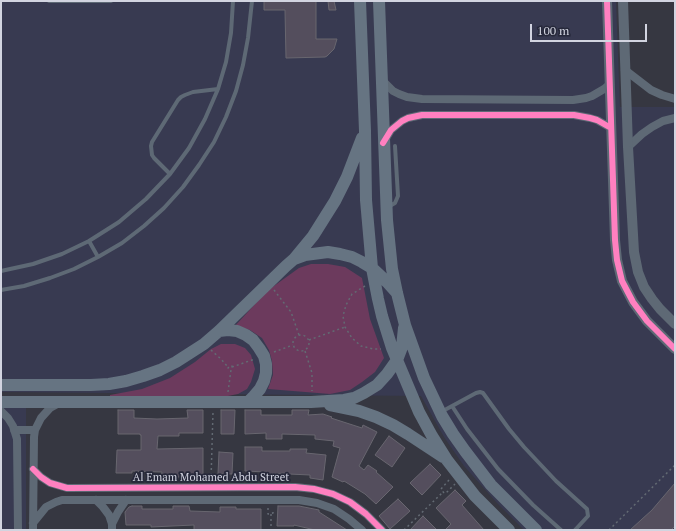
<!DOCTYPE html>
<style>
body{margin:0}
#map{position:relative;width:676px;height:531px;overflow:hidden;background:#363741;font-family:"PT Serif",serif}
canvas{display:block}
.frame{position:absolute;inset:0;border:2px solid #d2d4e0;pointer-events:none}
.scale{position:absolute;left:530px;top:24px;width:117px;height:18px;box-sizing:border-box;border:2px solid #d2d4e0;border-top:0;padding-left:5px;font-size:12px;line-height:14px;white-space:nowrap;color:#d2d4e0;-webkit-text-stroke:3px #27293b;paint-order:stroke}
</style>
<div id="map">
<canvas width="676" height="531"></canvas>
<div class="frame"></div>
<div class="scale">100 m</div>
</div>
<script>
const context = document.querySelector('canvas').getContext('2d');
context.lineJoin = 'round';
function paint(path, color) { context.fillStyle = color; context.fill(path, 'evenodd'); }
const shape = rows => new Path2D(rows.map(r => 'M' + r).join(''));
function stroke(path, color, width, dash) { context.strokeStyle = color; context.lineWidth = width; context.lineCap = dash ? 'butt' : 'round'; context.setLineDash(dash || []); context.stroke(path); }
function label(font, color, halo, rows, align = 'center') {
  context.font = font + ' "PT Serif",serif'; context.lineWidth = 3.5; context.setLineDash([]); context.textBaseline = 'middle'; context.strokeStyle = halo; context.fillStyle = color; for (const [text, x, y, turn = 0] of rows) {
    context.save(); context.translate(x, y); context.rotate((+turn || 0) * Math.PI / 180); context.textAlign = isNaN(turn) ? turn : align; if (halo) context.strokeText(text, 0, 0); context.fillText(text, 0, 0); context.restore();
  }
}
paint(shape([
 [1,1,616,1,620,107,675,107,675,530,524,530,497,503,464,466,444,437,421,396,1,392],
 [1,396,26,396,26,530,1,530]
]), '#383a51');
paint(shape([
 [311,264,328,264,345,267,362,278,370,319,384,358,375,372,362,382,350,390,330,394,268,389,273,375,272,361,269,350,262,338,250,330,235,326,267,291,299,268],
 [221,344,235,344,245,348,251,355,255,369,251,382,247,389,238,394,228,396,110,397,110,395,142,389,170,378,195,362,211,349]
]), '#6c3a5d');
const building = shape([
 [264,1,316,1,316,39,337,39,334,49,327,56,325,57,286,58,285,10,264,10,264,1],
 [328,1,334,1,336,10,329,10,328,1],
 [118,410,134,410,134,418,157,419,188,418,187,410,203,410,203,433,179,433,179,436,158,436,157,449,203,448,203,477,161,477,162,472,132,471,132,473,116,473,117,450,141,450,141,435,140,435,140,434,118,434,118,410],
 [221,410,235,410,234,434,221,434,221,410],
 [245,410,261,410,261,415,292,415,292,410,309,410,308,415,323,414,332,417,331,418,362,428,363,425,377,432,359,466,364,470,368,465,377,471,376,472,393,487,376,504,365,494,344,481,343,482,332,477,340,448,333,446,334,441,315,439,315,435,282,434,282,439,266,439,266,433,245,434,245,410],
 [389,436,405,448,392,467,375,455,389,436],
 [245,447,262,447,262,451,290,451,290,449,307,449,306,453,326,455,323,480,310,478,310,475,289,474,289,473,266,474,266,472,245,471,245,447],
 [219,452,233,453,232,474,218,474,219,452],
 [430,464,441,475,422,495,410,483,430,464],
 [675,483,675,526,671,530,630,530,652,510,675,483],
 [455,490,466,501,462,505,484,530,445,530,451,524,436,508,455,490],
 [398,499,410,511,390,529,379,516,398,499],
 [132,506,142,506,142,509,173,509,173,506,189,506,190,511,220,512,220,507,236,507,236,509,261,509,261,530,194,530,194,525,151,527,151,525,126,525,125,512,129,507,132,506],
 [278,506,299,506,319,510,319,512,347,530,315,530,294,525,294,526,277,526,278,506],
 [423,516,437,530,410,530,423,516]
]);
paint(building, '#544e5d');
stroke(building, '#68666f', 1);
stroke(shape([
 [365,286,357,291,352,294,346,305,343,316,345,327,352,338,361,346,373,349,381,349],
 [274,290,291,312,299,335],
 '293 343a8 8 0 1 1 16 0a8 8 0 1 1-16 0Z',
 [309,340,345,327],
 [211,350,221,359,228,367],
 [305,351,312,373,312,391],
 [274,352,293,345],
 [232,367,255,359],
 [228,392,231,370,232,368,232,366,230,366,228,368,231,370],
 [211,480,213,412],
 [449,480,441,489,444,493,446,493,455,484],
 [268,508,268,514,269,514,273,513,273,509],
 [271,514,271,530],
 [404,530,443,492],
 [609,530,675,465]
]), '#636a73', 1.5, [2, 3]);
stroke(shape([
 [49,1,111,1],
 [170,174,154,158,152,155,151,146,152,142,178,100,181,97,185,95,193,92,218,89],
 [388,207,395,203,398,196,395,146],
 [89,241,98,257],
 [1,271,33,264,62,254,89,241,119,222,146,199,170,174,189,148,205,119,218,89,226,62,231,33,233,1],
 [1,290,24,286,50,278,74,269,98,257,122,243,144,226,164,208,183,187,199,165,214,142,226,117,236,91,243,65,248,38,252,1],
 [452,406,467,429,498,469,533,505,561,530],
 [441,412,476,393,480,392,483,393,509,429,524,447,556,481,587,509,588,516,575,530]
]), '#5e6975', 4);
stroke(shape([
 [625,70,651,90,662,95,675,99],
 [382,80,393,91,399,94,407,97,422,99,573,100,586,98,592,96,604,89,610,84],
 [385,140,391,130,402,121,408,118,422,115,574,115,590,118,597,120,611,128],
 [628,147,642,134,652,127,663,121,675,118],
 [1,411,8,418,13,426,17,439,18,530],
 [14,430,35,430],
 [33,469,41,477,50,483,67,488,295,487,314,489,333,494,350,502,366,514,382,530],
 [96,500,103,507,109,515,112,524,112,530],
 [33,523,46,507,56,502,62,500,299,500,317,503,334,509,349,519,362,530],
 [112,524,118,512,126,500],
 [33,530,34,437,35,430,41,418,50,408,59,403]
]), '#5e6975', 8);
stroke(shape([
 [607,1,615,240,617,260,622,281,633,302,647,321,675,349],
 [623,1,628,147,634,252,638,272,644,287,652,299,660,309,675,324]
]), '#5e6975', 10);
stroke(shape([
 [360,1,365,131,366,200,372,268,378,299,382,316,392,348,408,386,419,412,432,436,447,460,475,496,509,530],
 [379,1,387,220,392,269,397,293,405,325,424,378,442,416,453,434,465,451,491,485,536,530],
 [294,259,313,236,335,201,347,177,362,138],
 [219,331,228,330,237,331,246,335,253,340,259,348,264,356,266,364,266,373,264,381,260,389,254,396,248,402],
 [1,385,91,385,109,384,126,381,143,376,160,370,176,362,204,344,219,331,286,266,294,259,305,255,328,252,340,254,352,257,362,262,372,268,387,282,396,292],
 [1,402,311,402,344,400,354,398,364,393,377,385,387,374,397,360,402,347,404,328],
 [330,405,359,411,376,417,393,425,408,434,443,457]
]), '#667482', 12);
stroke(shape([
 [607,1,615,240,617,260,622,281,633,302,647,321,675,349],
 [383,143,391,130,402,121,408,118,422,115,574,115,590,118,597,120,611,128],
 [33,469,41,477,50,483,67,488,295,487,314,489,333,494,350,502,366,514,382,530]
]), '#ff80c0', 6);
label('11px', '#d2d4e0', '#27293b', [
 ["Al Emam Mohamed Abdu Street",211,478]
]);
</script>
